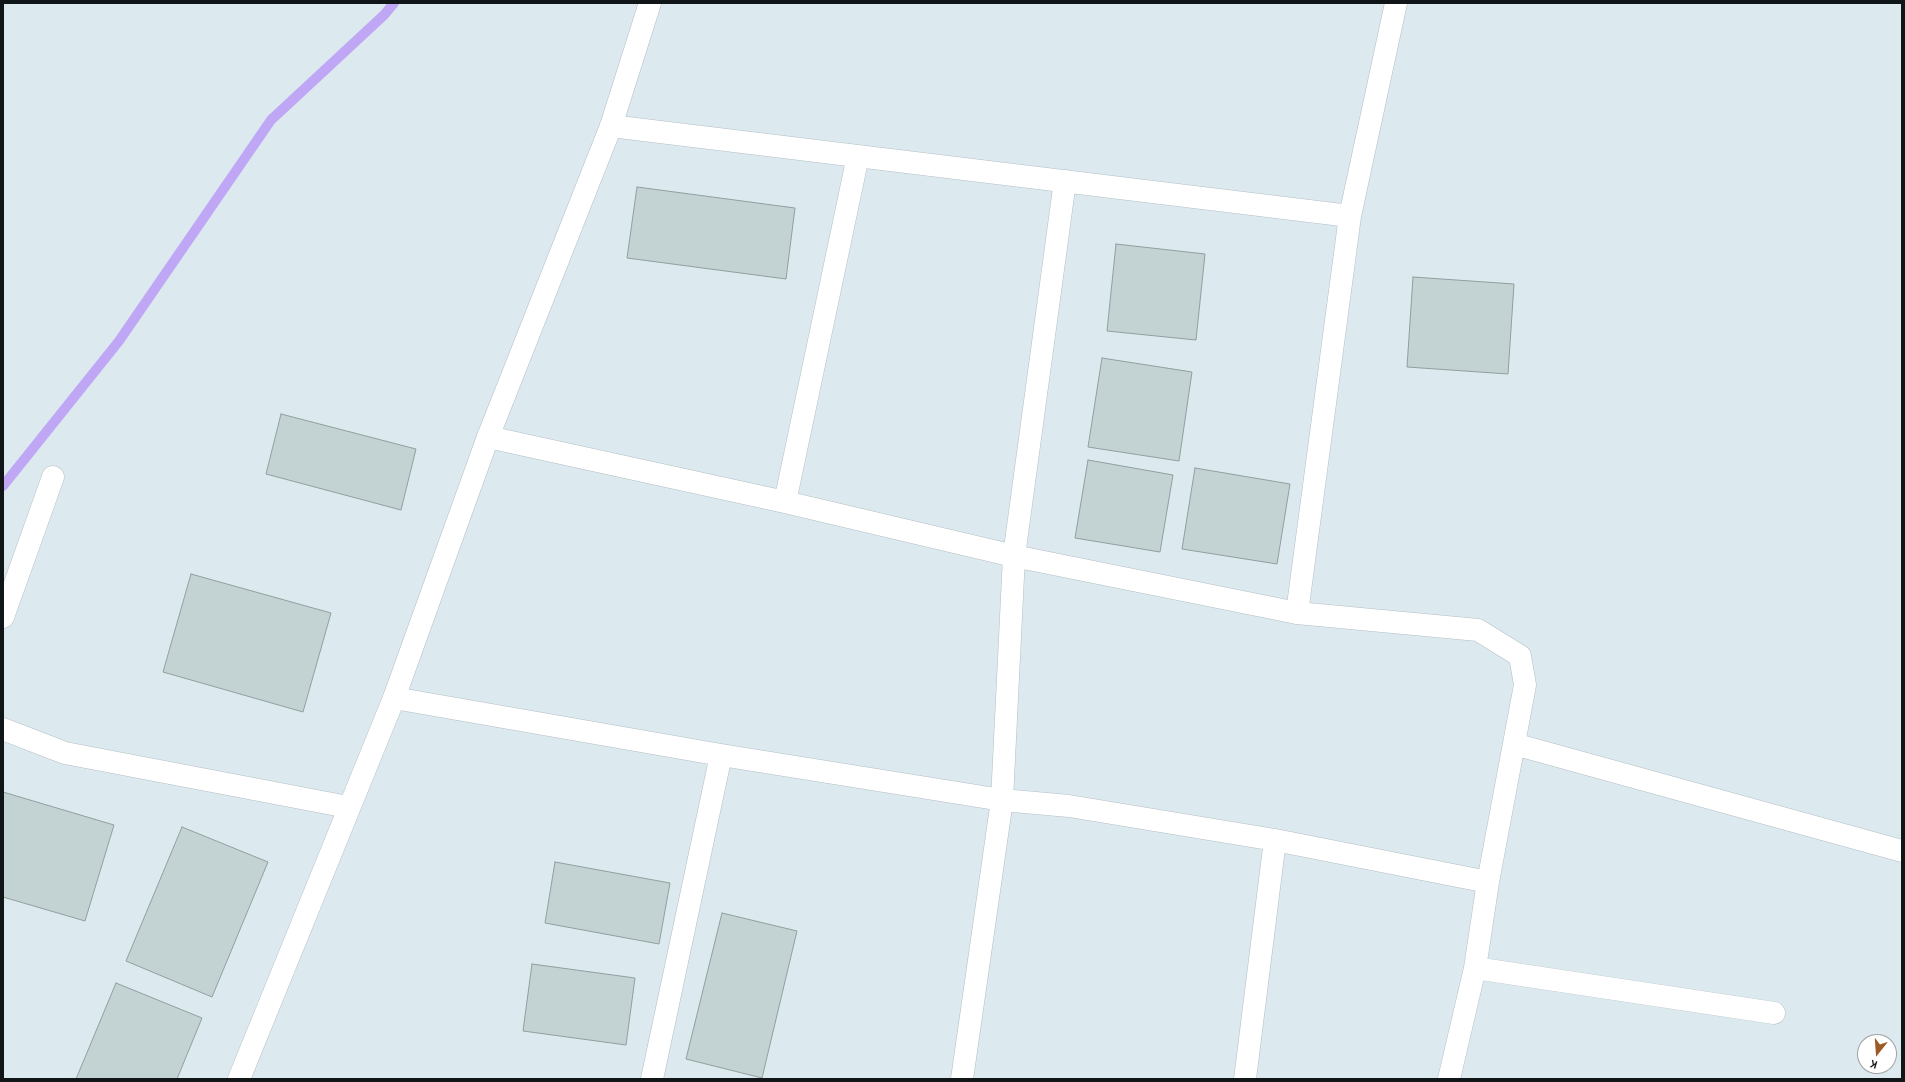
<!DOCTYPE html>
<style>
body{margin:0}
#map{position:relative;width:1905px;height:1082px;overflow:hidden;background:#dce9ef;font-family:"Archivo Narrow",sans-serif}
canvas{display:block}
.frame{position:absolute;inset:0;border:4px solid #101517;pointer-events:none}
.north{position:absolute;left:1857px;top:1034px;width:40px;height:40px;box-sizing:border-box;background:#fff;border:1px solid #9fa1a2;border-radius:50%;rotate:197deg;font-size:11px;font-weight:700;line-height:16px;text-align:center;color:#101517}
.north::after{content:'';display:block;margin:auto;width:14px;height:18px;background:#9c5a27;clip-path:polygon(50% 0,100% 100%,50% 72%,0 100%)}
</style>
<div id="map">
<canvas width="1905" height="1082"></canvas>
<div class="frame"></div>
<div class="north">K</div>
</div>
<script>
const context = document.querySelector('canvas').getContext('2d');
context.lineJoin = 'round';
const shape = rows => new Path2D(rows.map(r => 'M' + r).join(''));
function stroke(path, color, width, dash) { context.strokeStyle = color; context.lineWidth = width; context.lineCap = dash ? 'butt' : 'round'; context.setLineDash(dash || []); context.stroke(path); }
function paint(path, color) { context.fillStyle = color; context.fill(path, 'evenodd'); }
stroke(shape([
 [3,486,119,341,271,120,384,15,394,3]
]), '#c0a7f5', 10);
const building = shape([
 [637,187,795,208,786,279,627,258,637,187],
 [1116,244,1205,254,1196,340,1107,331,1116,244],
 [1413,277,1514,284,1508,374,1407,367,1413,277],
 [1102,358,1192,372,1179,461,1088,447,1102,358],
 [281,414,416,449,401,510,266,474,281,414],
 [1088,460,1173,475,1160,552,1075,538,1088,460],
 [1195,468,1290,484,1277,564,1182,549,1195,468],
 [191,574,331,613,303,712,163,672,191,574],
 [3,792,114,825,85,921,3,897,3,792],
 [182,827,268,862,212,997,126,961,182,827],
 [555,862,670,883,659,944,545,923,555,862],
 [722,913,797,931,762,1078,686,1059,722,913],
 [532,964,635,978,626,1045,523,1031,532,964],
 [116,983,202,1018,177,1079,76,1079,116,983]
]);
paint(building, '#c3d2d2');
stroke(building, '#909f9e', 1);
const street = shape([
 [611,126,1350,216],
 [488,437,785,502,1014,556,1297,613,1478,630,1520,656,1525,685,1488,882,1475,968,1449,1079],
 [785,502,858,156],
 [1297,613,1350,216,1396,3],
 [3,617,53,477],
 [394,698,721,755,1002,800,1069,806,1275,840,1488,882],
 [3,729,65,753,348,807],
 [1514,744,1902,851],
 [1475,968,1774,1013],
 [652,1079,721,755],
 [962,1079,1002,800,1014,556,1065,181],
 [1245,1079,1275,840]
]);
const secondary = shape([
 [239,1079,394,698,488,437,611,126,650,3]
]);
stroke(street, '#b3bfc5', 23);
stroke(secondary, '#b3bfc5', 23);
stroke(street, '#fff', 22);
stroke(secondary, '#fff', 22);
</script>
